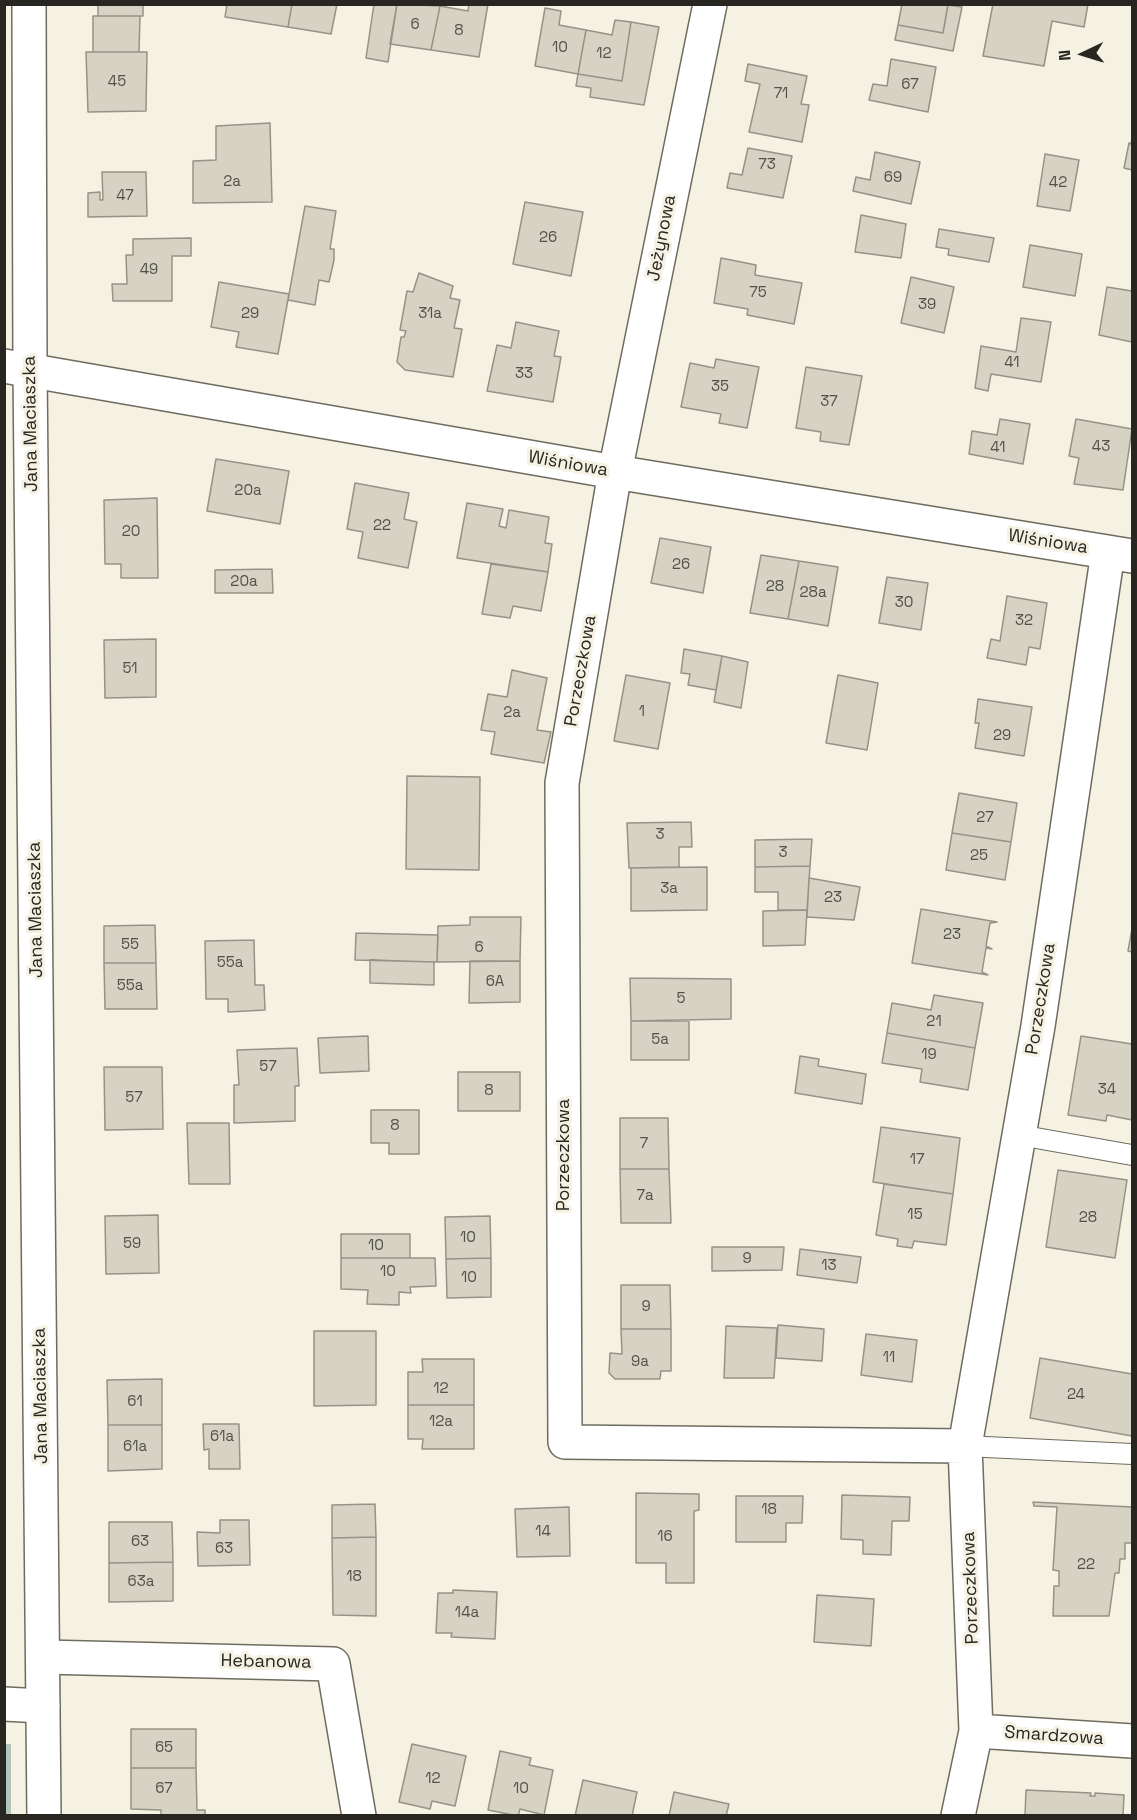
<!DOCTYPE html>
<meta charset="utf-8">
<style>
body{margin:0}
#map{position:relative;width:1137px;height:1820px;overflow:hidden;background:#f5f1e3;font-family:"Space Grotesk",sans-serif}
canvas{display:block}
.frame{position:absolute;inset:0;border:6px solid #272620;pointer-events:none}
.north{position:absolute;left:1053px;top:24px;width:60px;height:60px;-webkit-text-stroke:4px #f5f1e3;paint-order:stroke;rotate:266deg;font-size:16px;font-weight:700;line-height:24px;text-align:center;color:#272620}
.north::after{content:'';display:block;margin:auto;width:21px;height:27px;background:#272620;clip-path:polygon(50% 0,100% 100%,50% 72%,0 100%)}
</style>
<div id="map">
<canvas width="1137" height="1820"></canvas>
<div class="frame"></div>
<div class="north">N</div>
</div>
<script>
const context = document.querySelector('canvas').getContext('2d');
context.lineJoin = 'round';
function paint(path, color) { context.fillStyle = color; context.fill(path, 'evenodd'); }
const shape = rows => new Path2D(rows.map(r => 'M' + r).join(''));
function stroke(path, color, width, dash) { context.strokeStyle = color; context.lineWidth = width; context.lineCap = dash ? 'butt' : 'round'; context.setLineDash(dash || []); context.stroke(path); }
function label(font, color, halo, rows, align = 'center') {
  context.font = font + ' "Space Grotesk",sans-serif'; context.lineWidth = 6; context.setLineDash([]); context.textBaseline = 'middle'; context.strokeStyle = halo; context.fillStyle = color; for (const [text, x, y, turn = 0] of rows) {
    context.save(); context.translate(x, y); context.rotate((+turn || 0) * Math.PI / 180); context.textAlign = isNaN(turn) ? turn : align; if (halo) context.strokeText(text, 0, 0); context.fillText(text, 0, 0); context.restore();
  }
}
paint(shape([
 [5,1744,11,1744,11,1815,5,1815]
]), '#b2c5bb');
const building = shape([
 [98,4,143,4,143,16,98,16,98,4],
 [227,4,292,4,288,27,225,17,227,4],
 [292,4,337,4,331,34,288,27,292,4],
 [374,4,397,4,388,62,366,58,374,4],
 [397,4,440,6,431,50,390,44,397,4],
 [469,4,488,4,479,57,431,50,440,6,468,11,469,4],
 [902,4,948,4,943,33,898,25,902,4],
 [993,4,1055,5,1088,4,1084,27,1052,21,1044,66,983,56,993,4],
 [948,5,962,7,953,51,895,40,898,25,943,33,948,5],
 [545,8,561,11,559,25,586,30,578,74,535,66,545,8],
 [93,16,140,16,139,52,93,52,93,16],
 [615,20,631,22,622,81,578,74,586,30,612,35,615,20],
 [631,22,659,27,644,105,590,97,591,88,576,86,578,74,622,81,631,22],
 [86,52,147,52,146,111,88,112,86,52],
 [891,59,936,67,928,112,869,100,873,84,887,86,891,59],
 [748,64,807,76,801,104,809,105,802,142,749,132,760,84,745,81,748,64],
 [270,123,272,202,193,203,193,161,216,160,216,126,270,123],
 [1132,138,1132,170,1124,168,1129,143,1131,144,1132,138],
 [748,148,792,156,783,198,727,188,730,173,742,175,748,148],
 [875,152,920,162,911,204,853,191,856,177,870,180,875,152],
 [1045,154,1079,160,1070,211,1037,206,1045,154],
 [102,172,146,172,147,216,88,217,88,193,100,192,100,200,103,200,102,172],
 [525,202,583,212,571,276,513,264,525,202],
 [305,206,336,211,330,249,334,249,334,260,329,282,319,280,315,305,288,300,305,206],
 [861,215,906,224,901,258,855,252,861,215],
 [939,229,994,238,989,262,948,255,949,249,936,247,939,229],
 [191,238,191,256,172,256,172,301,113,301,112,284,127,284,126,255,133,255,133,239,191,238],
 [1030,245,1082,254,1075,296,1023,287,1030,245],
 [721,258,756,265,755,275,802,283,794,324,747,315,748,309,714,303,721,258],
 [419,273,453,286,450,298,460,300,454,328,462,329,453,377,405,370,397,362,401,337,404,337,406,331,400,330,407,291,413,292,419,273],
 [911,277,954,287,944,333,901,323,911,277],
 [219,282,289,294,278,354,236,347,239,332,211,327,219,282],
 [1107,287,1132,291,1132,342,1099,335,1107,287],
 [1021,318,1051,322,1041,382,991,374,988,391,975,388,981,346,1016,352,1021,318],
 [516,322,559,331,554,356,561,357,553,402,487,391,497,345,511,348,516,322],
 [716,359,759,367,747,428,719,423,721,414,681,407,690,363,714,368,716,359],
 [806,367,862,376,849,445,820,441,821,432,796,428,806,367],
 [1000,419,1030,424,1023,464,969,454,972,431,997,435,1000,419],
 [1076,419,1132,429,1123,490,1074,484,1079,458,1069,456,1076,419],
 [216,459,289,471,280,524,207,511,216,459],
 [355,483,409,493,404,519,417,522,408,568,358,558,363,532,347,529,355,483],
 [157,498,158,578,121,578,121,564,105,564,104,500,157,498],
 [467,503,503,509,499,526,506,528,509,510,549,517,545,543,552,544,548,572,457,558,467,503],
 [660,538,711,547,703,593,651,583,660,538],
 [761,555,799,561,788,619,750,613,761,555],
 [799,561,838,567,828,626,788,619,799,561],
 [491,564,548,572,541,611,513,606,510,618,482,614,491,564],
 [272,569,273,593,215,593,215,570,272,569],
 [887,577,928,583,921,630,879,623,887,577],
 [1007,596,1047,603,1040,649,1029,647,1026,665,987,658,991,639,1000,641,1007,596],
 [156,639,156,697,105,698,104,640,156,639],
 [684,649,722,656,716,690,688,685,690,674,681,673,684,649],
 [722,656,748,662,741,708,714,702,722,656],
 [512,670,547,678,537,730,551,732,544,763,491,754,495,732,481,730,488,694,507,697,512,670],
 [626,675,670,683,658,749,614,741,626,675],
 [838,675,878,683,867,750,826,743,838,675],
 [978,699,1032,707,1024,756,975,748,979,723,975,723,978,699],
 [407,776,480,777,479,870,406,869,407,776],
 [959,793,1017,803,1011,842,952,833,959,793],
 [691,822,692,847,679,847,679,867,629,868,627,823,691,822],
 [952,833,1011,842,1005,880,946,870,952,833],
 [812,839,810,866,755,867,755,840,812,839],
 [810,866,807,910,778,910,778,892,755,892,755,867,810,866],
 [707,867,707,910,631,911,631,868,707,867],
 [809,878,860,887,854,920,807,917,809,878],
 [921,909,997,922,990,923,986,946,992,949,986,948,982,972,988,975,912,963,921,909],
 [807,910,805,945,763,946,763,911,807,910],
 [470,917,521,917,520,961,437,962,438,926,470,925,470,917],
 [155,925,156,963,104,963,104,926,155,925],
 [1132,929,1132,952,1128,951,1132,929],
 [356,933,438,935,437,962,355,960,356,933],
 [254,940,255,985,264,985,265,1010,228,1012,228,999,206,999,205,941,254,940],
 [370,960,434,962,434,985,370,983,370,960],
 [470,961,520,961,520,1002,469,1003,470,961],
 [104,963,156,963,157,1009,105,1009,104,963],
 [630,978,731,979,731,1019,631,1021,630,978],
 [934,995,983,1003,975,1048,887,1033,892,1003,931,1010,934,995],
 [631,1021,689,1021,689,1060,631,1060,631,1021],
 [887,1033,975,1048,968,1090,920,1082,922,1069,882,1063,887,1033],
 [368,1036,369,1071,320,1073,318,1038,368,1036],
 [1081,1036,1132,1044,1132,1120,1107,1115,1106,1121,1068,1115,1081,1036],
 [297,1048,299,1086,295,1086,295,1121,234,1123,234,1085,239,1085,237,1050,297,1048],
 [800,1056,819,1059,818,1066,866,1074,862,1104,795,1093,800,1056],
 [104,1067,162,1067,163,1129,105,1130,104,1067],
 [458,1072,520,1072,520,1111,458,1111,458,1072],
 [371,1110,419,1110,419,1154,389,1154,389,1143,371,1143,371,1110],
 [620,1118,668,1118,669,1169,620,1169,620,1118],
 [187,1123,229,1123,230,1184,189,1184,187,1123],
 [881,1127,960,1138,953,1194,873,1182,881,1127],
 [620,1169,669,1169,671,1223,621,1223,620,1169],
 [1058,1170,1127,1180,1115,1258,1046,1247,1058,1170],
 [884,1184,953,1194,946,1245,914,1241,912,1248,897,1246,898,1239,876,1235,884,1184],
 [158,1215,159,1273,106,1274,105,1216,158,1215],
 [490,1216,491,1258,446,1259,445,1217,490,1216],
 [341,1234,410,1234,410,1258,341,1258,341,1234],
 [712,1247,784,1247,782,1270,712,1271,712,1247],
 [800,1249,861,1257,857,1283,797,1275,800,1249],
 [341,1258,435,1258,436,1286,410,1287,411,1293,399,1292,399,1305,367,1304,368,1290,341,1289,341,1258],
 [491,1258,491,1297,447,1298,446,1259,491,1258],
 [621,1285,670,1285,671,1329,621,1329,621,1285],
 [778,1325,824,1329,822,1361,776,1358,778,1325],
 [726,1326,777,1328,774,1378,724,1378,726,1326],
 [621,1329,671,1329,671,1371,661,1371,660,1379,615,1379,609,1373,610,1353,622,1354,621,1329],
 [314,1331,376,1331,376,1405,314,1406,314,1331],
 [866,1334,917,1340,912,1382,861,1375,866,1334],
 [1040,1358,1132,1374,1132,1436,1030,1418,1040,1358],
 [422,1359,474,1359,474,1405,408,1405,408,1372,423,1372,422,1359],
 [162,1379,162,1425,108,1425,107,1380,162,1379],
 [408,1405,474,1405,474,1449,422,1449,423,1439,408,1439,408,1405],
 [203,1424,239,1424,240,1469,209,1469,209,1449,204,1450,203,1424],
 [108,1425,162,1425,162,1469,108,1471,108,1425],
 [636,1493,699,1494,699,1510,694,1511,694,1583,666,1583,666,1563,636,1563,636,1493],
 [842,1495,910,1497,909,1521,892,1521,891,1555,863,1554,863,1540,841,1539,842,1495],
 [736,1496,803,1496,802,1523,786,1523,786,1542,736,1542,736,1496],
 [1033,1502,1132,1507,1132,1543,1125,1543,1125,1559,1120,1559,1119,1573,1115,1573,1109,1616,1053,1616,1054,1586,1059,1586,1059,1571,1053,1570,1057,1507,1034,1506,1033,1502],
 [375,1504,376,1537,332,1538,332,1505,375,1504],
 [569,1507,570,1556,517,1557,515,1509,569,1507],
 [220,1520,249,1520,250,1565,198,1566,197,1532,220,1533,220,1520],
 [109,1522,172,1522,173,1562,109,1563,109,1522],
 [376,1537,376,1616,333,1615,332,1538,376,1537],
 [173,1562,173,1601,109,1602,109,1563,173,1562],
 [453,1590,497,1592,495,1639,451,1637,452,1633,436,1633,438,1593,453,1593,453,1590],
 [817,1595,874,1599,871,1646,814,1642,817,1595],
 [131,1729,196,1729,196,1768,131,1768,131,1729],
 [412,1744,466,1756,455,1806,432,1801,430,1809,399,1802,412,1744],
 [500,1751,531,1758,529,1765,553,1770,544,1815,520,1809,518,1816,488,1810,500,1751],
 [131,1768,196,1768,197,1810,205,1810,205,1816,161,1816,161,1810,131,1809,131,1768],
 [583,1780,637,1792,632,1816,575,1816,583,1780],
 [1026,1790,1091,1793,1090,1796,1095,1796,1095,1793,1124,1795,1123,1816,1025,1816,1026,1790],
 [674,1792,729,1804,726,1816,669,1816,674,1792]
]);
paint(building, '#d6d2c4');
stroke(building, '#969285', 1.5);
const lane = shape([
 [1019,1135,1132,1155],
 [965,1446,1132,1454]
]);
const street = shape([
 [710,4,615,472,562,783,565,1442,965,1446,1038,1026,1108,552],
 [4,366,615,472,1132,556],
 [44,1657,333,1664,359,1816],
 [4,1704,43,1706],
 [976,1731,1132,1741],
 [958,1816,976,1731,965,1446]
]);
const secondary = shape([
 [29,4,30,369,44,1816]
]);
stroke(lane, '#6f6c5f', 22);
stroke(street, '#6f6c5f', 36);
stroke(secondary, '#6f6c5f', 36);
stroke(lane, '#fff', 20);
stroke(street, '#fff', 33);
stroke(secondary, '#fff', 33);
label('15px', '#535149', null, [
 ["6",415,25],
 ["8",459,31],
 ["10",560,48],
 ["12",604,54],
 ["45",117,82],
 ["67",910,85],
 ["71",781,94],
 ["73",767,165],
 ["69",893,178],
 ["2a",232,182],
 ["42",1058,183],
 ["47",125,196],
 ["26",548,238],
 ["49",149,270],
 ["75",758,293],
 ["39",927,305],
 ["29",250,314],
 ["31a",430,314],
 ["41",1012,363],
 ["33",524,374],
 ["35",720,387],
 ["37",829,402],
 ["43",1101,447],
 ["41",998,448],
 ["20a",248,491],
 ["22",382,526],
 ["20",131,532],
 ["26",681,565],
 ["20a",244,582],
 ["28",775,587],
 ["28a",813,593],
 ["30",904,603],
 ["32",1024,621],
 ["51",130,669],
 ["1",642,712],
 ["2a",512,713],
 ["29",1002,736],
 ["27",985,818],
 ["3",660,835],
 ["3",783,853],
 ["25",979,856],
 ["3a",669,889],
 ["23",833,898],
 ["23",952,935],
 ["55",130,945],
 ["6",479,948],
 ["55a",230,963],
 ["6A",495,982],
 ["55a",130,986],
 ["5",681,999],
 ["21",934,1022],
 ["5a",660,1040],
 ["19",929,1055],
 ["57",268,1067],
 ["34",1107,1090],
 ["8",489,1091],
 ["57",134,1098],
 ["8",395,1126],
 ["7",644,1144],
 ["17",917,1160],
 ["7a",645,1196],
 ["15",915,1215],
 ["28",1088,1218],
 ["10",468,1238],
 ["59",132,1244],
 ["10",376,1246],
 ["9",747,1259],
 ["13",829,1266],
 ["10",388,1272],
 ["10",469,1278],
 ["9",646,1307],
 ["11",889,1358],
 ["9a",640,1362],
 ["12",441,1389],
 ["24",1076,1395],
 ["61",135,1402],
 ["12a",441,1422],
 ["61a",222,1437],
 ["61a",135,1447],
 ["18",769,1510],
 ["14",543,1532],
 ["16",665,1537],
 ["63",140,1542],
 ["63",224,1549],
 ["22",1086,1565],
 ["18",354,1577],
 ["63a",141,1582],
 ["14a",467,1613],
 ["65",164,1748],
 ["12",433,1779],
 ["67",164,1789],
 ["10",521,1789]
]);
label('18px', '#272620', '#f5f1e3', [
 ["Jeżynowa",662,238,-79],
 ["Jana Maciaszka",31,424,-91],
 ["Wiśniowa",568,464,10],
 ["Wiśniowa",1048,542,9],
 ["Porzeczkowa",581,671,-80],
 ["Jana Maciaszka",36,910,-91],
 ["Porzeczkowa",1041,999,-81],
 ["Porzeczkowa",564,1155,-90],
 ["Jana Maciaszka",41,1396,-91],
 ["Porzeczkowa",971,1588,-92],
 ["Hebanowa",266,1662,1],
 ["Smardzowa",1054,1736,4]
]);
</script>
